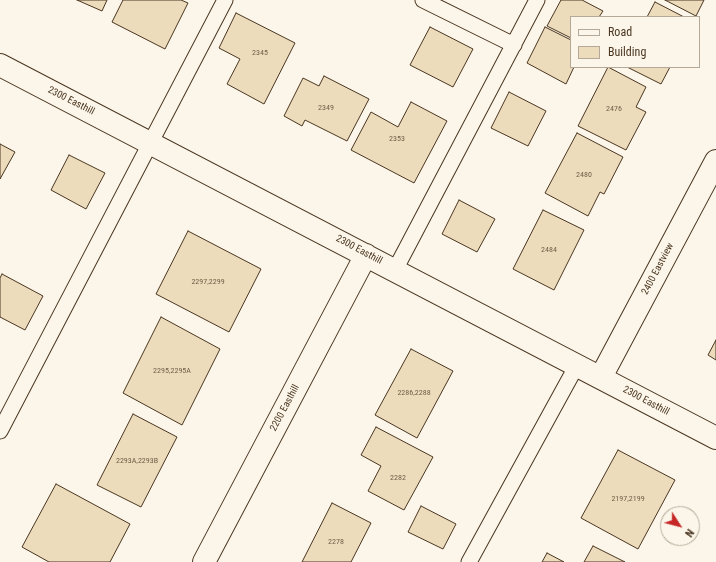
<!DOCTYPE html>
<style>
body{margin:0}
#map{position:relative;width:716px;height:562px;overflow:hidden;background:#fbf6e9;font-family:"Roboto Condensed",sans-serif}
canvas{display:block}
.legend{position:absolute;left:570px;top:16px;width:130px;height:52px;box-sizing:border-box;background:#fbf6e9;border:1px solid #b4a999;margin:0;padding:5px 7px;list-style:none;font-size:12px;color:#4a3520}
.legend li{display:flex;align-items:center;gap:8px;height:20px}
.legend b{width:20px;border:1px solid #b4a999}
.north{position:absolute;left:660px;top:506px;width:40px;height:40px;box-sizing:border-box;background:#fbf6e9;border:1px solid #b4a999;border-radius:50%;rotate:126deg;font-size:11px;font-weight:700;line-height:16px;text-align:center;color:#4a3520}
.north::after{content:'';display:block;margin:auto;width:14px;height:18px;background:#c62828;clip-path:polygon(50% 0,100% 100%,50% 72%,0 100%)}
</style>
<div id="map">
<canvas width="716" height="562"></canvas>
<ul class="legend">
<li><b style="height:5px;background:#fbf6e9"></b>Road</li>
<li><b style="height:11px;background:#ecdcbc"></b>Building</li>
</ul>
<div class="north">N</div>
</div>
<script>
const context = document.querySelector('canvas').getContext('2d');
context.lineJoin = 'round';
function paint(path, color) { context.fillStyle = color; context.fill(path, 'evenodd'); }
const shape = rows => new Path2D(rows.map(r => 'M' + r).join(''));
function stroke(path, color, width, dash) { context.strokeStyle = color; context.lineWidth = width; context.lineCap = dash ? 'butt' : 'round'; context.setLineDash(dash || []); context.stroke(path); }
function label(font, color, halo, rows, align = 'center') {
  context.font = font + ' "Roboto Condensed",sans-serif'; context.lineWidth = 3; context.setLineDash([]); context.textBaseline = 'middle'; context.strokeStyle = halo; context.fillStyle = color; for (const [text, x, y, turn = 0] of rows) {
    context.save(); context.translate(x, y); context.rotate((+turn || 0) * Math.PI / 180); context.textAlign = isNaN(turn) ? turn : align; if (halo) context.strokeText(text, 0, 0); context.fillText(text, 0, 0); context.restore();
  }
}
const building = shape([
 [77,0,107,0,102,11,77,0],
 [123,0,181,0,188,3,165,49,112,22,123,0],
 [561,0,582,0,603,11,599,17,571,17,571,38,547,26,561,0],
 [665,0,704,0,696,16,665,0],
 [655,2,684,17,647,17,655,2],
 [236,13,295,43,264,104,227,84,240,59,219,48,236,13],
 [430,27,473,49,453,87,410,65,430,27],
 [545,27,571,40,571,67,574,67,566,84,527,63,545,27],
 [608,67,646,87,636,107,646,112,626,150,578,126,608,67],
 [627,67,670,67,661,84,627,67],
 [324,76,369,99,347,141,305,120,302,126,284,116,303,78,319,86,324,76],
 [509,92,546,111,528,146,491,128,509,92],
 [411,102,447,121,414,183,351,150,371,112,398,127,411,102],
 [577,133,623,157,604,194,600,192,588,216,545,193,577,133],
 [0,144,15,152,0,179,0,144],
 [69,155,105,173,86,209,51,190,69,155],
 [459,200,495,219,477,252,442,234,459,200],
 [543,210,584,230,554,290,513,269,543,210],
 [188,231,261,269,229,332,156,294,188,231],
 [2,274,43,296,25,330,0,317,0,278,2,274],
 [161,317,220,349,182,425,123,393,161,317],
 [716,340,716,360,708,355,716,340],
 [411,349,453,371,417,438,375,415,411,349],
 [133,414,177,437,141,507,97,485,133,414],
 [376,427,433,457,404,510,368,491,381,466,361,455,376,427],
 [618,450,675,480,638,549,581,518,618,450],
 [56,484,130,524,110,562,49,562,22,547,56,484],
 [332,503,371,523,351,562,302,562,332,503],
 [421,506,456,524,443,549,408,532,421,506],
 [593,546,625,562,584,562,593,546],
 [547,553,564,562,542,562,547,553]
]);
paint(building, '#ecdcbc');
stroke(building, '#4a3520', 1);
const lane = shape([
 [423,0,514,45],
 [395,270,537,0],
 [0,431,225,0],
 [469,562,577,365]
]);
const street = shape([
 [0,65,716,438],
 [601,377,716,161],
 [204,562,366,255]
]);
stroke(lane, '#4a3520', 17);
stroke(street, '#4a3520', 24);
stroke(lane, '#fbf6e9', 15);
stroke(street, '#fbf6e9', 22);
label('8px', '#725f47', null, [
 ["2345",260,53],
 ["2349",326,108],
 ["2476",614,109],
 ["2353",397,139],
 ["2480",584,175],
 ["2484",549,250],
 ["2297,2299",208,282],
 ["2295,2295A",172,371],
 ["2286,2288",414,393],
 ["2293A,2293B",137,461],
 ["2282",398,478],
 ["2197,2199",628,499],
 ["2278",336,542]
]);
label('10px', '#4a3520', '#fbf6e9', [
 ["2300 Easthill",71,101,27],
 ["2300 Easthill",359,250,28],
 ["2400 Eastview",658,269,-62],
 ["2300 Easthill",646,401,28],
 ["2200 Easthill",285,408,-62]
]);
</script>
